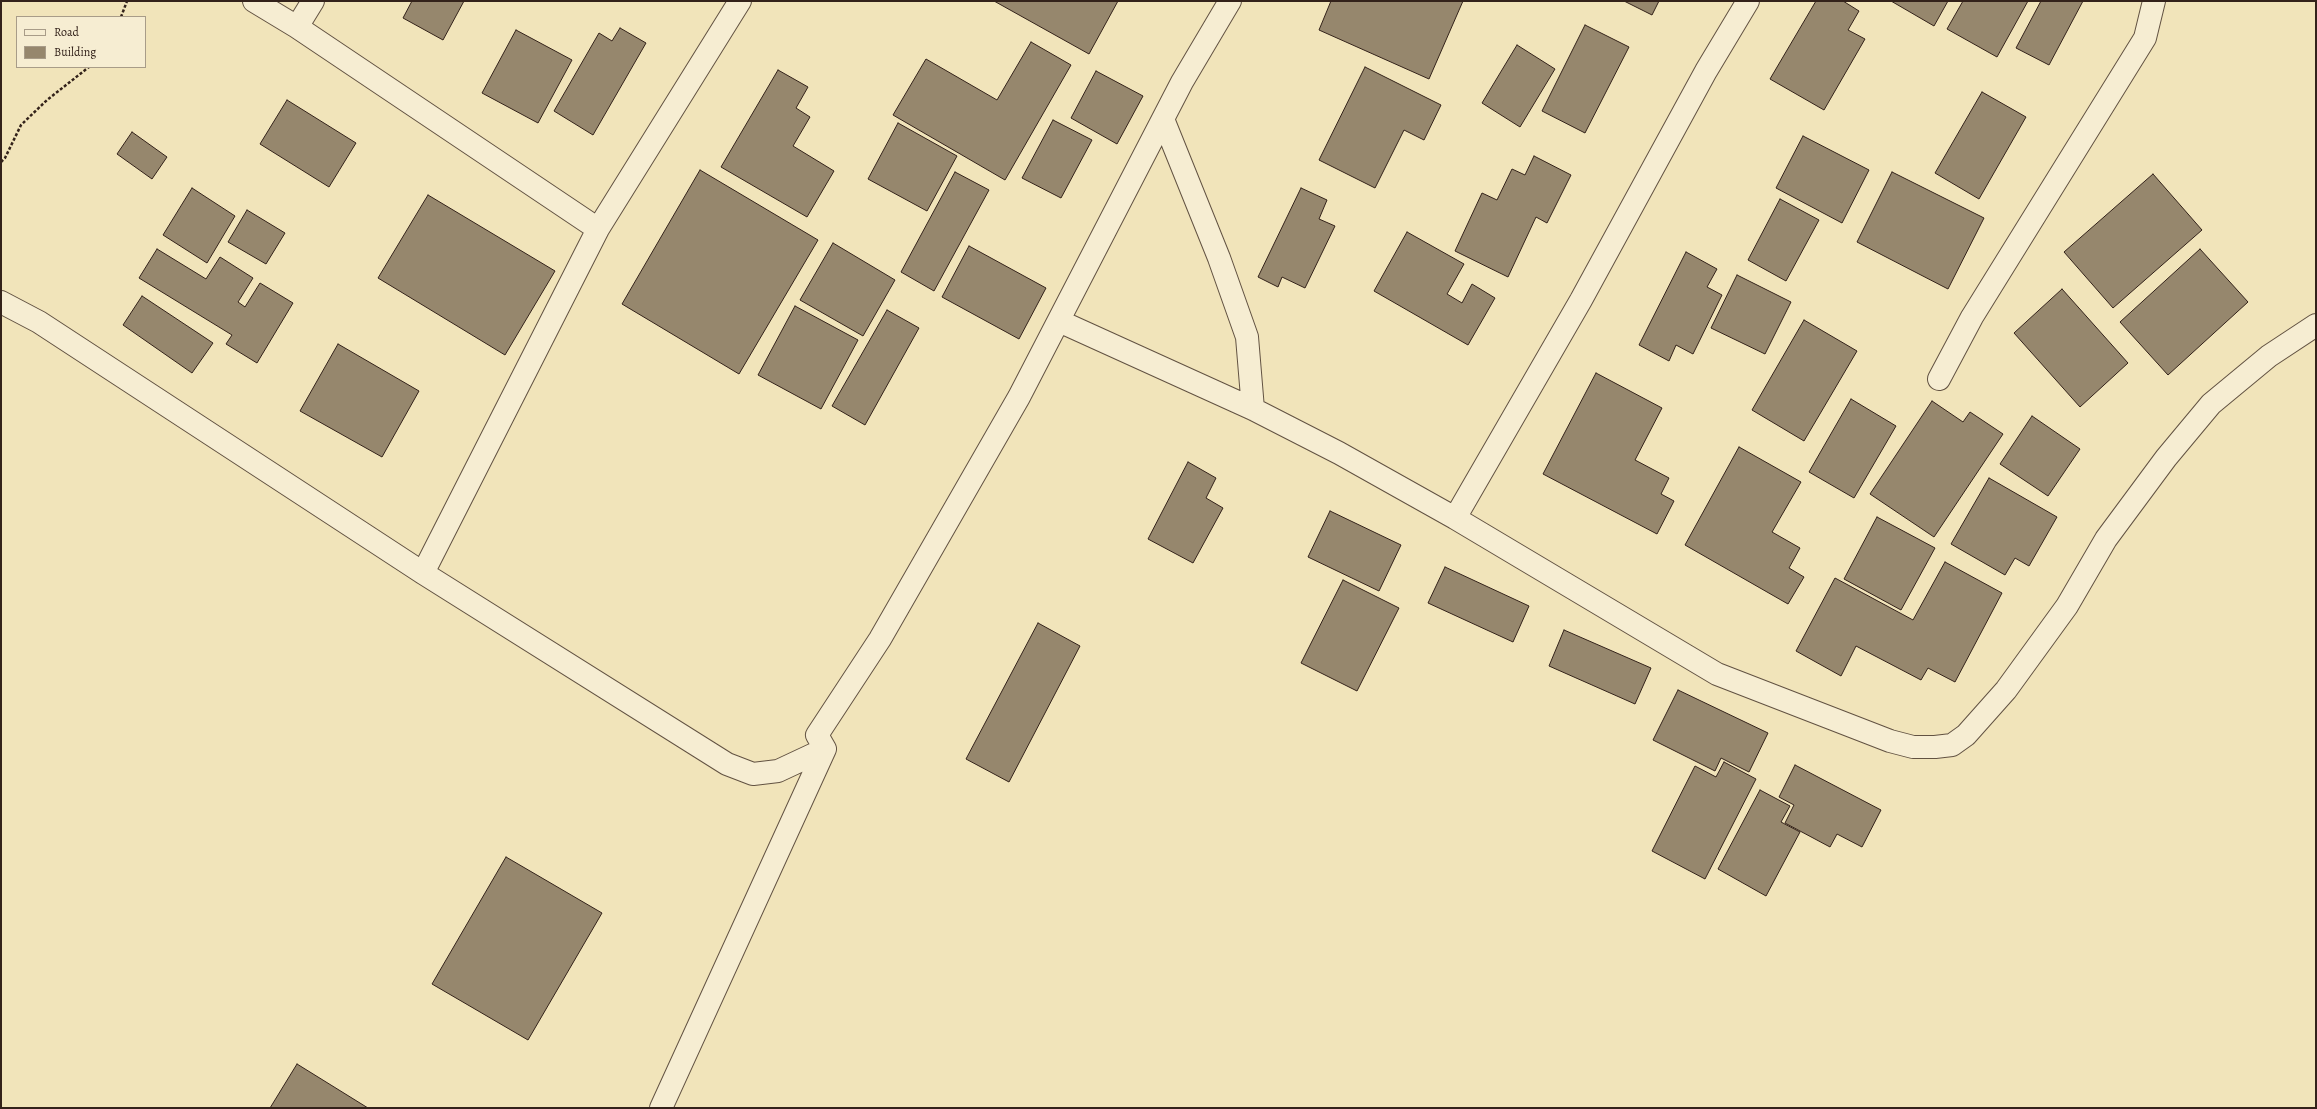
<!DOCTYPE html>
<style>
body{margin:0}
#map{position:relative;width:2317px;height:1109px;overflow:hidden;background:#f1e4ba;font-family:Alegreya,serif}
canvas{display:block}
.frame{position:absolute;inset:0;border:2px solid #33221a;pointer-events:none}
.legend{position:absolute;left:16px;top:16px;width:130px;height:52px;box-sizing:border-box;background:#f6edd2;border:1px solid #a89c88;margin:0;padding:5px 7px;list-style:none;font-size:12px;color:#33221a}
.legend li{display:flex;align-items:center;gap:8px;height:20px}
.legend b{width:20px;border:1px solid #a89c88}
</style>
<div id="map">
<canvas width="2317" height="1109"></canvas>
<div class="frame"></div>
<ul class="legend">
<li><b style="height:5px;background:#f6edd2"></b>Road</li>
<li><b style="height:11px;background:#96876d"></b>Building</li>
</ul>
</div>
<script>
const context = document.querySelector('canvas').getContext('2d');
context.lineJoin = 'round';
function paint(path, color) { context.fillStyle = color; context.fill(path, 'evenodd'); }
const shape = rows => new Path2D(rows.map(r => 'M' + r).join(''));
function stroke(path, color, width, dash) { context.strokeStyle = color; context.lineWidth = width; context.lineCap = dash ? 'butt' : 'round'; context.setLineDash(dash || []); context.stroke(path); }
const building = shape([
 [412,1,464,1,443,40,403,18,412,1],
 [994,1,1118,1,1089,54,994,1],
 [1331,1,1463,1,1429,79,1319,30,1331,1],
 [1624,1,1659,1,1652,15,1624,1],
 [1816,1,1843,1,1859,11,1848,30,1865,39,1824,110,1770,79,1816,1],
 [1891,1,1948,1,1934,26,1891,1],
 [1963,1,2028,1,1997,57,1947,29,1963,1],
 [2041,1,2083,1,2049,65,2016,48,2041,1],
 [1585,25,1629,47,1585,133,1542,111,1585,25],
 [620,28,646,43,593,135,554,111,599,33,612,41,620,28],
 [516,30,572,60,538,123,482,93,516,30],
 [1031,42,1071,65,1005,180,893,115,926,59,997,100,1031,42],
 [1517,45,1555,69,1520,127,1482,103,1517,45],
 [1365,67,1441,105,1424,140,1404,130,1375,188,1319,160,1365,67],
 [778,70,808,87,796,108,810,117,793,146,834,171,807,217,721,167,778,70],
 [1096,71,1143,96,1117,144,1071,118,1096,71],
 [1982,92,2026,117,1979,199,1935,173,1982,92],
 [287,100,356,143,329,187,260,144,287,100],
 [1053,120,1092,140,1061,198,1022,178,1053,120],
 [898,123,957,156,927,211,868,179,898,123],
 [132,132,167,157,152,179,117,154,132,132],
 [1803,136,1869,170,1842,223,1776,188,1803,136],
 [1534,156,1571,175,1547,223,1536,217,1508,277,1455,251,1482,193,1497,200,1512,169,1525,175,1534,156],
 [700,170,818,240,739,374,622,304,700,170],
 [955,172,989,190,934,291,901,272,955,172],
 [1892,172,1984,218,1948,289,1857,242,1892,172],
 [2153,174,2202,230,2113,308,2064,252,2153,174],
 [192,188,235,216,207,263,163,235,192,188],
 [1301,188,1327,200,1319,219,1335,226,1305,288,1282,277,1278,287,1258,277,1301,188],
 [428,195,555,271,505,355,378,278,428,195],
 [1780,199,1819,220,1786,281,1748,260,1780,199],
 [247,210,285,233,266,264,228,242,247,210],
 [1407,232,1464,264,1447,294,1462,303,1472,284,1495,298,1468,345,1374,291,1407,232],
 [833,243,895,280,863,336,800,300,833,243],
 [969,246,1046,288,1019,339,942,297,969,246],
 [157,249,206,279,220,257,253,278,238,302,245,307,260,283,293,303,257,363,226,344,232,335,139,278,157,249],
 [2200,249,2248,302,2168,375,2120,322,2200,249],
 [1686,252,1717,269,1707,287,1722,295,1693,354,1676,345,1669,361,1639,345,1686,252],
 [1737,275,1791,302,1765,354,1711,328,1737,275],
 [2062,289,2128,363,2080,407,2014,333,2062,289],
 [142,296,213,343,192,373,123,325,142,296],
 [795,306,858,340,821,409,758,375,795,306],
 [887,310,919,328,865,425,832,406,887,310],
 [1804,320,1857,351,1804,441,1752,410,1804,320],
 [338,344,419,391,382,457,300,411,338,344],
 [1596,373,1662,408,1635,460,1669,478,1661,494,1674,501,1657,534,1543,474,1596,373],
 [1851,399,1896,426,1854,498,1809,472,1851,399],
 [1932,401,1963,422,1970,412,2003,434,1934,537,1870,494,1932,401],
 [2032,416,2080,449,2048,496,2000,464,2032,416],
 [1739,447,1801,482,1772,532,1800,548,1789,568,1804,577,1788,604,1685,545,1739,447],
 [1188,462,1216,478,1206,498,1223,508,1193,563,1148,539,1188,462],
 [1989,478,2057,517,2029,566,2015,558,2005,575,1951,544,1989,478],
 [1330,511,1401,545,1379,591,1308,557,1330,511],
 [1877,517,1935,548,1901,610,1844,579,1877,517],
 [1945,562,2002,593,1955,682,1928,668,1921,680,1856,646,1841,676,1796,651,1835,578,1913,620,1945,562],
 [1445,567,1529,606,1513,642,1428,603,1445,567],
 [1343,580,1399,608,1357,691,1301,663,1343,580],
 [1038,623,1080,646,1009,782,966,759,1038,623],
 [1564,630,1651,668,1635,704,1549,666,1564,630],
 [1678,690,1768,733,1749,772,1721,758,1715,771,1653,740,1678,690],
 [1724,762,1756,779,1705,879,1652,851,1695,766,1716,777,1724,762],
 [1795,765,1881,810,1862,847,1837,834,1830,847,1785,823,1794,805,1779,797,1795,765],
 [1760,790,1790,806,1781,822,1800,832,1766,896,1718,869,1760,790],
 [506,857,602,913,528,1040,432,984,506,857],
 [297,1064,368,1108,270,1108,297,1064]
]);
paint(building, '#96876d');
stroke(building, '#33221a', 1);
const minor = shape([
 [254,1,297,27,598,229],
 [297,27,313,1],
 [1163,119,1219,258,1247,337,1253,409],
 [1,302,39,322,423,573,727,764,753,774,778,771,825,749,817,735,880,639,1019,397,1182,82,1230,1],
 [1059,321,1253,409,1339,453,1455,518,1717,674,1890,741,1913,747,1935,747,1952,745,1966,735,2006,690,2067,606,2106,539,2166,458,2211,404,2269,356,2316,325],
 [1939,379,1972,317,2145,38,2154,1],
 [1455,518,1581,300,1706,71,1748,1],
 [423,573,598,229,740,1],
 [661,1108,825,749]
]);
stroke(minor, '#625242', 24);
stroke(shape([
 [121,17,127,1],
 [1,162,5,158,21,125,47,100,89,67]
]), '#33221a', 2.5, [3, 2]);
stroke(minor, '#f6edd2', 22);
</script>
